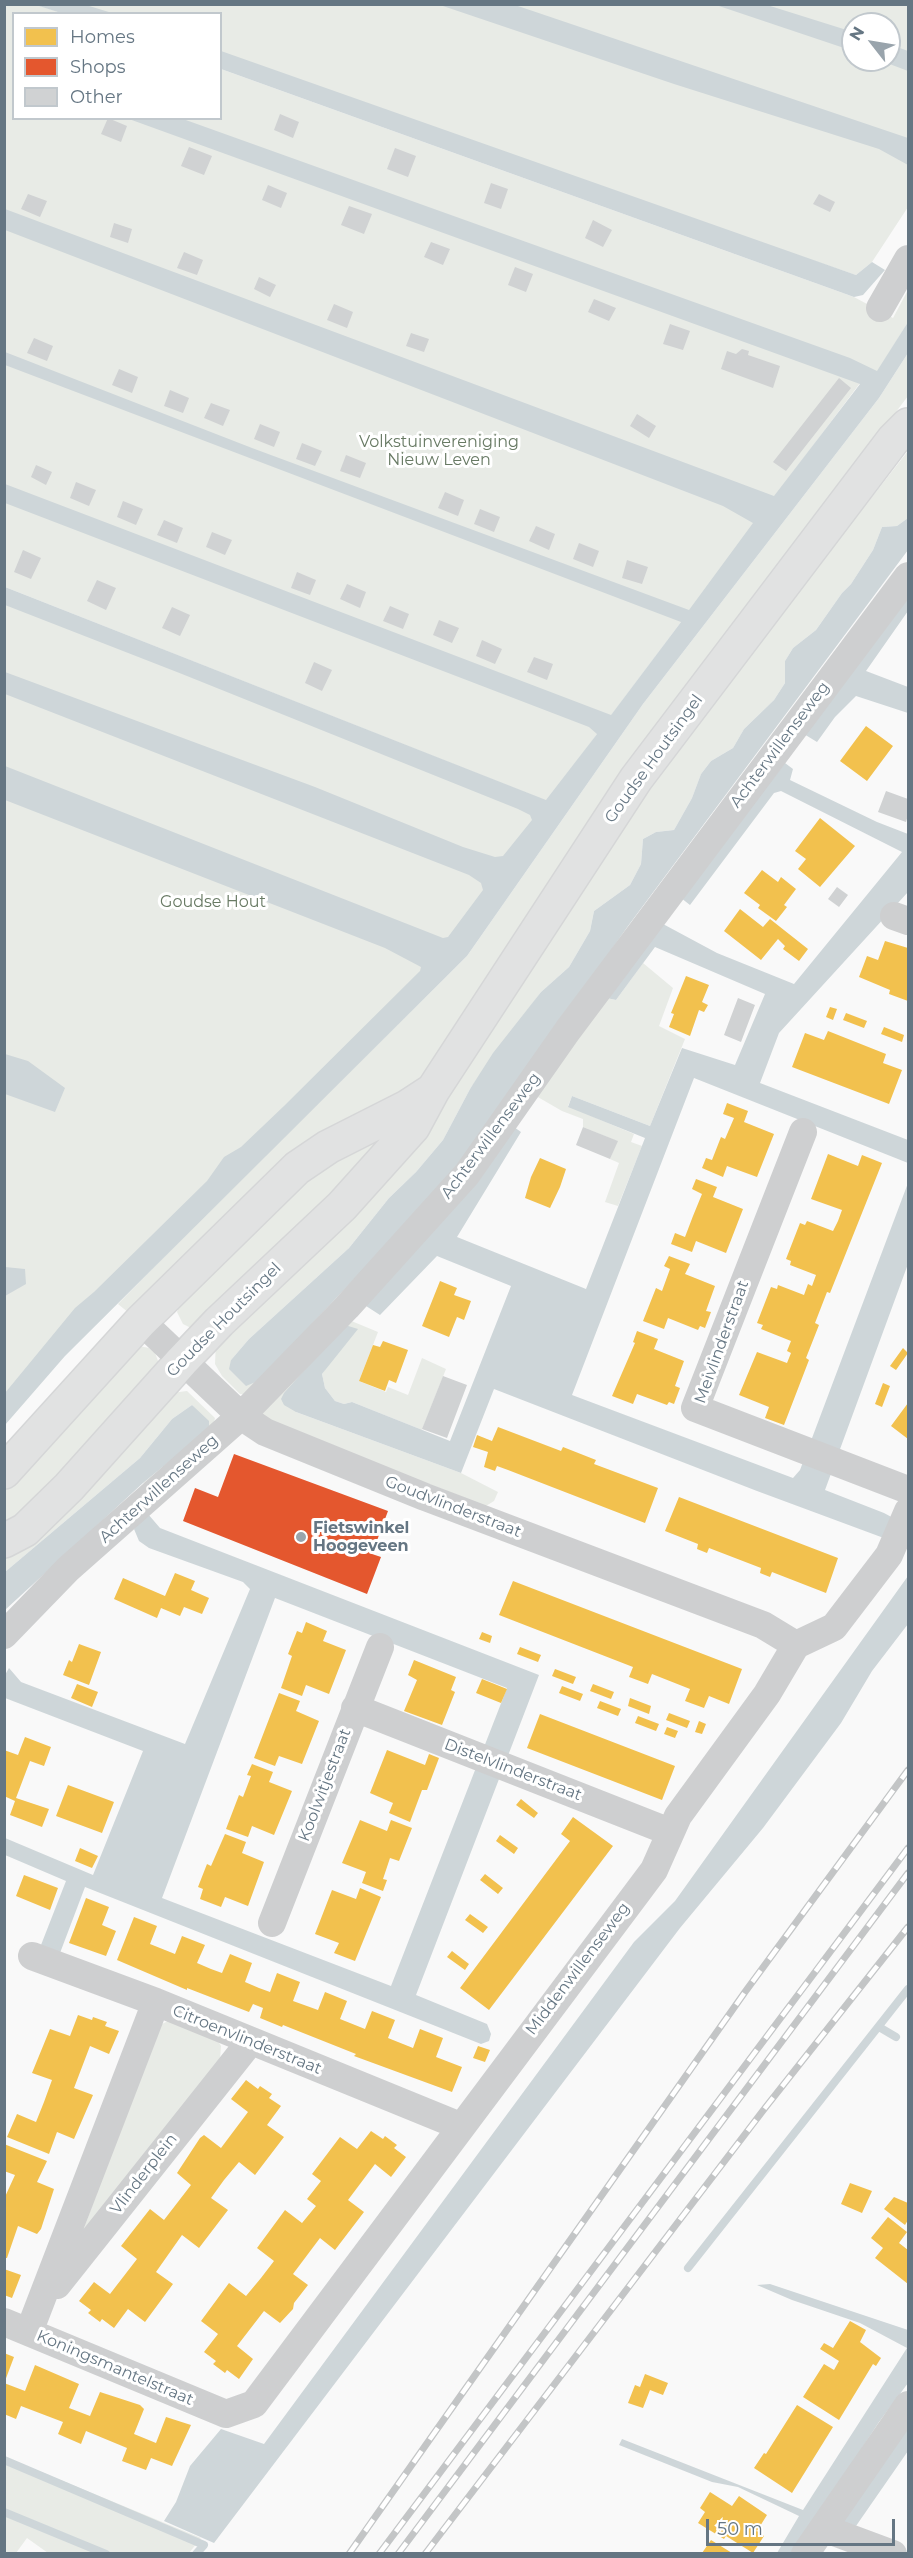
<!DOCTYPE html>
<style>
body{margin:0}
#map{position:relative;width:913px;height:2558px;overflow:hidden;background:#f9f9f9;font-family:Montserrat,sans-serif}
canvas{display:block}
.frame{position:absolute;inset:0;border:6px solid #657683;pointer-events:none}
.legend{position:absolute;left:12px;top:12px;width:210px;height:108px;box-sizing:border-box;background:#fff;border:2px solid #c1c8cd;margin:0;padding:8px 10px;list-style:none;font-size:18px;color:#657683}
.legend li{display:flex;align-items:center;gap:12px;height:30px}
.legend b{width:30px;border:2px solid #c1c8cd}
.north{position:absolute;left:841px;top:12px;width:60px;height:60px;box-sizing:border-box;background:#fff;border:2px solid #c1c8cd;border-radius:50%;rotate:301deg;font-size:16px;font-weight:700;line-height:24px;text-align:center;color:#657683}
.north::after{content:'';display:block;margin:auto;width:21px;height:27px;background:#99a4ac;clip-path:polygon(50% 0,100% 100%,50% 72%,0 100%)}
.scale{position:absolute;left:706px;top:2519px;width:189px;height:27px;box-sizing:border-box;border:3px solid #657683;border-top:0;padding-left:8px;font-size:18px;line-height:21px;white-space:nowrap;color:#657683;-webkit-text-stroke:4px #fff;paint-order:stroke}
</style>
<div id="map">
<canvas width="913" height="2558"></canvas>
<div class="frame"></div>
<ul class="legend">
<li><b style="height:16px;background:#f2c14e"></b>Homes</li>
<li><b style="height:16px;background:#e4572e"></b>Shops</li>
<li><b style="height:16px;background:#d0d2d3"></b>Other</li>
</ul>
<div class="north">N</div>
<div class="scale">50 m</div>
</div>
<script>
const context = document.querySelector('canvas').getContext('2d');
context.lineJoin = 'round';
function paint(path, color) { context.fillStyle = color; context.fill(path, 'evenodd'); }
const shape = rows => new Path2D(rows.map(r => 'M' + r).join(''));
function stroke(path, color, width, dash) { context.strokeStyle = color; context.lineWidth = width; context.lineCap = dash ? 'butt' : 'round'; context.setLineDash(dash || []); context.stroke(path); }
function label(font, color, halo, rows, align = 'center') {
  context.font = font + ' Montserrat,sans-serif'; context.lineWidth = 6; context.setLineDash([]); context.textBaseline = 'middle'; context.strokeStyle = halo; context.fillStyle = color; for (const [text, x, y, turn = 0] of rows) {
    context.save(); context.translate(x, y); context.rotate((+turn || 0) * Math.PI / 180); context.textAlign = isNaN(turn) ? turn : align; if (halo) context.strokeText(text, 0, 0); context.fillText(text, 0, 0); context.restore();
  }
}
paint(shape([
 [4,5,37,5,62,13,14,14,14,118,220,118,221,69,854,297,893,318,908,290,908,322,878,371,860,383,547,801,5,587],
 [66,5,908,5,908,207,872,262,856,275,221,60,220,14,91,13],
 [853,24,889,24,889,60,853,60],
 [908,353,908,396,683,694,423,1080,135,1318,118,1304,197,1223,467,956,643,704,879,398],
 [908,451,908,518,897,526,882,527,873,550,851,584,842,593,816,630,793,648,785,661,785,683,774,700,744,729,733,748,711,761,701,774,692,798,674,830,656,832,643,839,641,864,630,885,594,911,590,931,569,967,541,992,470,1089,443,1140,416,1172,389,1198,349,1248,249,1339,231,1360,258,1381,249,1395,240,1394,222,1376,215,1364,216,1341,252,1308,597,868,669,760,719,692],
 [5,595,553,812,365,1047,5,1407],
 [643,963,673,988,659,1026,685,1039,650,1126,572,1096,568,1106,634,1134,631,1142,642,1146,618,1206,605,1202,619,1163,610,1159,617,1141,583,1127,583,1119,562,1111,536,1096,602,997,616,1000],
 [388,1136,207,1323,193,1329,183,1324,177,1312,180,1304,332,1155],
 [349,1320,378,1332,359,1381,386,1392,388,1387,408,1395,422,1358,446,1369,422,1430,352,1402,344,1404,335,1401,325,1388,322,1374,330,1362,345,1325,296,1412,461,1473,498,1492,494,1501,486,1506,276,1425,262,1414],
 [139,1346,149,1348,155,1353,160,1366,5,1534,5,1485],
 [187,1391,215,1418,213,1426,149,1488,143,1483,209,1429,192,1405,172,1419,140,1458,5,1572,5,1550,171,1393],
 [168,2021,213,2033,221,2046,220,2059,81,2236,158,2026],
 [4,2457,5,2457,201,2538,189,2553,48,2553,27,2538,16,2553,5,2553]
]), '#e8ebe6');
paint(shape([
 [36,5,86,5,112,13,61,13],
 [440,5,515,5,908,138,908,165,879,149,674,84],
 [716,5,767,5,853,32,853,51],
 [889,44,908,51,908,71,879,60,889,60],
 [221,51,856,275,872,262,885,270,863,295,854,297,221,69],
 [129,119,183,119,850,358,877,371,908,322,908,353,879,398,643,704,467,956,65,1356,5,1425,5,1393,75,1308,94,1292,207,1181,224,1157,241,1147,284,1106,420,971,421,967,385,948,5,800,5,766,443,938,448,937,483,890,481,883,469,875,5,694,5,672,315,787,463,847,495,857,503,856,532,820,530,815,518,809,182,674,5,605,5,587,546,800,597,734,589,727,5,503,5,484,611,715,681,622,5,365,5,352,252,448,689,610,753,523,723,506,5,230,5,209,774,496,860,384],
 [908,518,908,550,628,926,457,1170,258,1381,246,1386,229,1369,231,1360,249,1339,349,1248,389,1198,416,1172,443,1140,470,1089,493,1053,541,992,569,967,590,931,594,911,630,885,641,864,643,839,656,832,674,830,692,798,701,774,711,761,733,748,744,729,774,700,785,683,785,661,793,648,816,630,842,593,851,584,873,550,882,527,897,526],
 [908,583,908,611,866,671,908,687,908,713,856,696,835,717,817,742,799,731],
 [785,763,793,769,790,780,877,822,908,834,908,892,779,1033,760,1083,908,1140,908,1163,694,1078,572,1395,793,1478,800,1470,908,1183,908,1264,825,1490,884,1513,908,1526,908,1547,757,1491,494,1389,461,1473,296,1412,284,1405,281,1399,284,1393,345,1325,358,1329,322,1374,325,1388,335,1401,344,1404,352,1402,450,1441,511,1286,437,1256,380,1315,366,1306,514,1127,521,1132,457,1237,586,1289,645,1138,568,1107,572,1096,650,1126,682,1048,735,1065,765,994,655,947,616,1000,602,997,663,924,717,953,794,984,902,852,781,791,774,793,690,905,681,898],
 [5,1054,28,1061,65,1088,55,1112,5,1094],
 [5,1267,25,1269,26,1284,5,1296],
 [192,1405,209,1421,209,1429,143,1483,5,1610,5,1572,140,1458,172,1419],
 [148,1514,160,1528,539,1675,416,1995,487,2024,491,2034,489,2041,481,2044,85,1887,60,1953,41,1945,66,1881,5,1855,5,1838,93,1875,143,1751,5,1698,5,1675,9,1668,21,1682,185,1744,250,1589,243,1582,149,1548,139,1541,134,1529],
 [275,1598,507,1688,391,1986,162,1898],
 [908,1576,908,1624,872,1671,841,1723,763,1828,680,1928,214,2543,164,2521,176,2502,190,2466,221,2429,264,2444,634,1942,675,1901],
 [770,2284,908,2330,908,2383,879,2422,793,2553,777,2553,799,2516,738,2487,712,2482,619,2445,622,2439,803,2510,907,2348,860,2323,792,2300,757,2285],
 [908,2425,908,2451,856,2526,839,2520]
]), '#ced6d9');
paint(shape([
 [866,726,893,746,867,781,840,761],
 [820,818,855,846,820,887,798,869,806,859,795,851],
 [762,870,778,882,781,877,796,889,784,905,787,907,776,921,758,908,760,905,744,893],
 [740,909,763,927,770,919,808,949,799,961,783,949,785,946,778,939,761,960,724,931],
 [885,941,908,948,908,1001,889,994,890,990,859,977,867,956,878,960],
 [686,976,709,985,702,1002,708,1005,704,1012,699,1010,690,1036,669,1027,674,1014,671,1013],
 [830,1007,837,1009,833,1020,826,1017],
 [846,1013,867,1021,864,1028,843,1020],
 [884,1027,904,1035,902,1042,881,1034],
 [828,1031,886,1054,883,1063,902,1070,889,1104,792,1067,805,1033,824,1040],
 [727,1103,748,1111,744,1122,774,1134,757,1177,727,1166,723,1177,702,1168,706,1158,712,1160,721,1137,725,1139,734,1118,723,1114],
 [828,1154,858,1166,862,1155,882,1163,830,1293,827,1292,815,1323,819,1325,806,1358,809,1360,784,1425,765,1418,769,1407,739,1395,757,1352,787,1363,791,1353,787,1351,791,1341,761,1329,763,1325,757,1323,771,1287,777,1289,778,1285,804,1295,808,1284,812,1286,816,1275,790,1265,791,1261,786,1259,800,1223,805,1225,807,1221,833,1231,838,1221,842,1210,811,1199],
 [540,1158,566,1169,560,1187,550,1208,525,1198,531,1177],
 [696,1179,717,1187,713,1197,743,1209,726,1253,696,1241,692,1252,671,1244,675,1233,685,1237,693,1216,702,1194,692,1189],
 [669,1256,690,1264,685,1274,715,1286,706,1311,711,1312,705,1328,700,1326,698,1330,668,1318,664,1329,643,1321,656,1288,662,1291,670,1269,664,1266],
 [440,1281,457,1288,454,1295,471,1301,464,1320,457,1317,449,1337,422,1326],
 [637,1331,658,1339,654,1349,684,1361,675,1386,680,1388,674,1404,669,1402,667,1405,637,1394,633,1404,612,1396,635,1343,633,1342],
 [383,1341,408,1350,396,1383,389,1380,385,1391,359,1381,373,1345,380,1347],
 [903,1348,908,1353,896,1370,890,1366],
 [883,1383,890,1386,882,1407,875,1404],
 [908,1403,908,1439,891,1426],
 [498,1427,561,1451,563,1447,596,1460,594,1464,658,1488,645,1523,508,1470,497,1466,495,1471,484,1467,488,1452,473,1447,477,1435,492,1441],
 [679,1497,838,1558,826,1593,772,1572,770,1577,760,1573,761,1568,709,1548,707,1553,697,1549,698,1544,665,1531],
 [175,1573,195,1581,191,1590,209,1598,202,1614,184,1607,180,1616,161,1608,157,1618,114,1599,123,1578,165,1596],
 [513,1581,742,1669,729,1704,709,1696,704,1708,685,1701,690,1689,652,1674,648,1684,629,1677,633,1667,499,1615],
 [306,1622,327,1631,323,1641,346,1650,329,1694,306,1685,302,1696,281,1688,292,1656,288,1654,297,1631,302,1633],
 [482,1632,492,1636,490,1643,479,1639],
 [79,1644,101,1652,89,1685,63,1675,69,1660,72,1662],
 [520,1647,541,1655,538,1662,517,1654],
 [414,1660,456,1677,451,1690,455,1692,442,1725,404,1711,417,1680,408,1675],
 [555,1669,576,1677,573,1684,552,1676],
 [482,1679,507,1689,501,1703,476,1693],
 [77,1684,98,1692,92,1707,71,1698],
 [593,1684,614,1692,611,1699,590,1691],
 [562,1686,583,1694,580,1701,559,1693],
 [279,1693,300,1701,296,1711,319,1721,302,1764,279,1756,275,1766,254,1758],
 [630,1698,651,1706,649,1714,628,1706],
 [600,1701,621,1709,618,1716,597,1708],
 [669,1713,690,1721,687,1728,666,1720],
 [540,1714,675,1766,662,1800,527,1748],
 [638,1716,659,1724,656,1731,635,1723],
 [699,1721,706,1724,702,1734,695,1732],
 [667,1727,678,1731,675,1738,664,1734],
 [25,1737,51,1747,44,1766,30,1761,16,1798,49,1809,42,1827,10,1815,15,1801,4,1796,4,1750,18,1755],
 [387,1750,425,1765,429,1754,439,1758,427,1790,422,1790,410,1822,389,1813,393,1803,370,1793],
 [252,1764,273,1772,269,1782,292,1791,274,1835,252,1826,248,1837,226,1829,239,1795,243,1797,251,1776,247,1775],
 [68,1785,114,1802,102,1833,56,1816],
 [521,1799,538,1813,534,1818,516,1805],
 [573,1817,613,1846,489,2010,460,1988,570,1841,561,1834],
 [360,1820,387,1831,391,1820,412,1828,399,1861,390,1858,383,1879,387,1880,383,1891,362,1883,366,1872,342,1863],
 [225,1834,246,1842,242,1853,264,1862,248,1906,225,1897,221,1907,200,1899,203,1889,198,1887,207,1864,211,1866],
 [500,1835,518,1848,514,1854,496,1841],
 [80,1848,98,1856,92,1868,75,1861],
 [485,1874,503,1888,498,1894,480,1880],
 [24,1875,58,1888,50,1910,16,1896],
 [360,1888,381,1897,355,1961,334,1953,339,1943,315,1934,332,1890,356,1899],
 [86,1898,109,1907,102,1925,116,1931,106,1956,69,1943],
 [470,1914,488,1927,483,1933,465,1920],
 [134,1917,157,1926,150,1944,175,1954,182,1936,205,1945,197,1963,211,1969,222,1973,230,1954,252,1963,245,1982,259,1988,270,1992,277,1973,300,1982,293,2001,318,2010,325,1992,347,2001,340,2019,365,2029,372,2011,395,2020,388,2038,413,2048,420,2029,443,2038,436,2057,462,2067,452,2092,354,2056,356,2054,283,2025,282,2027,260,2018,263,2008,253,2004,249,2012,187,1988,187,1990,117,1960],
 [452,1951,469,1964,465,1970,447,1957],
 [78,2015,92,2020,93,2017,107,2022,105,2026,119,2031,109,2054,90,2046,74,2088,93,2095,74,2139,57,2132,49,2154,7,2137,17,2114,36,2122,44,2102,52,2080,32,2073,50,2029,70,2036],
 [478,2046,490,2050,485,2062,473,2058],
 [246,2080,258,2089,260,2086,272,2094,269,2098,281,2106,267,2125,284,2137,255,2175,239,2162,224,2180,211,2198,228,2210,199,2248,182,2235,156,2272,173,2284,145,2322,128,2309,114,2328,102,2319,100,2322,88,2313,91,2310,79,2301,94,2282,110,2294,137,2259,121,2246,150,2209,164,2220,191,2185,177,2173,200,2138,204,2135,221,2148,248,2112,231,2099],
 [371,2131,383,2139,385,2136,397,2145,394,2148,406,2157,391,2177,375,2164,348,2200,364,2212,335,2250,320,2238,293,2274,308,2285,294,2303,293,2309,280,2323,264,2311,237,2346,253,2359,239,2379,227,2370,225,2373,213,2364,216,2361,204,2352,218,2334,201,2321,229,2283,246,2296,261,2278,274,2261,257,2248,285,2210,302,2223,316,2206,307,2199,321,2181,312,2174,340,2137,357,2149],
 [4,2144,47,2161,37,2182,54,2189,41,2229,37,2234,18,2226,7,2258,4,2258,4,2199,15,2175,4,2171],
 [850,2183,872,2191,862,2213,841,2204],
 [894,2197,908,2203,908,2220,905,2225,884,2209],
 [888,2217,907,2232,899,2243,908,2250,908,2284,875,2258,883,2248,871,2238],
 [4,2269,21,2275,12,2298,4,2295],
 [850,2321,866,2330,860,2342,881,2358,876,2366,873,2364,839,2420,803,2397,824,2364,834,2370,839,2361,820,2349,824,2343,833,2348],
 [4,2353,14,2357,5,2381,4,2381],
 [35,2365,79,2384,69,2408,90,2416,100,2392,140,2405,144,2409,134,2434,156,2443,166,2417,191,2425,172,2466,151,2458,146,2470,122,2461,127,2448,86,2431,81,2444,58,2434,63,2422,21,2406,16,2419,4,2414,4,2383,25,2391],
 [645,2374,668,2383,663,2395,650,2390,643,2408,628,2403,635,2385,640,2387],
 [797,2405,833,2427,792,2493,754,2468,764,2453,766,2454],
 [710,2492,732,2506,739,2496,767,2515,757,2531,764,2536,753,2553,726,2536,724,2539,698,2523,705,2512,700,2508],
 [711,2540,732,2553,702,2553]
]), '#f2c14e');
paint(shape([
 [234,1454,388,1511,372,1554,381,1557,367,1594,183,1521,195,1488,218,1497]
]), '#e4572e');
stroke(shape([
 [879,2027,896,2037],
 [688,2268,908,1989],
 [4,2460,204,2545,196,2554],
 [4,2512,106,2554]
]), '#ced6d9', 8);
paint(shape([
 [280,114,299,122,293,138,274,130],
 [108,118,127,126,121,142,101,134],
 [189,147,212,156,204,175,181,166],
 [395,148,416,156,408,177,387,169],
 [491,183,508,189,501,209,484,203],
 [268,185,287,193,281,208,262,200],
 [28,194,47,201,40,217,21,209],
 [819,194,835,202,830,212,813,204],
 [349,206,372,214,364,234,341,225],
 [593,220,612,230,603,247,585,238],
 [114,223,132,229,128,243,110,237],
 [431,242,450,249,443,265,424,257],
 [184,252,203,260,197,275,177,268],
 [515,267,533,274,526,292,508,285],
 [259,277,276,285,270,297,254,289],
 [594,299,616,308,609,321,588,312],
 [334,304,353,312,347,328,327,320],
 [670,324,690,331,683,350,663,344],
 [411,333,429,339,424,352,406,346],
 [34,338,53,346,47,361,27,353],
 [742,349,749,351,748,355,780,366,773,388,721,369,727,351,736,354],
 [119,369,138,377,132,393,112,385],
 [839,378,851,388,786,471,773,462],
 [170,390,189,398,183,413,164,406],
 [211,403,230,410,223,426,204,418],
 [637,414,656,426,649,438,630,426],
 [260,424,280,432,274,447,254,439],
 [302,443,322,451,315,466,296,459],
 [346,455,366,463,360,478,340,471],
 [36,465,52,472,46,485,31,477],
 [76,482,96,490,89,506,70,498],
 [445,492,464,500,458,516,438,508],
 [123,501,143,509,136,525,117,517],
 [480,509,500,517,494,532,474,524],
 [164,520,183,528,177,543,157,535],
 [536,526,555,534,549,550,529,541],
 [212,532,232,540,225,555,206,547],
 [579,543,599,551,593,567,573,559],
 [23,550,41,558,31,579,14,572],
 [627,560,648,567,642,584,622,578],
 [297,572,316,580,310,595,291,588],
 [97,580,116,588,106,610,87,601],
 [347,584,366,592,360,608,340,599],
 [390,606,409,614,403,629,383,621],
 [172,607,190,615,180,636,162,628],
 [439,620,459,628,452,643,433,635],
 [482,640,502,649,495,664,476,656],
 [534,657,553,664,547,680,527,672],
 [314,662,332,670,322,691,305,683],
 [886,791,908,799,908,815,906,822,878,812],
 [837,887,848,895,839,907,828,899],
 [738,998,755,1005,741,1042,724,1035],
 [583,1127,618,1141,610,1159,576,1145],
 [443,1376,467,1385,447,1438,422,1429]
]), '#d0d2d3');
const major = shape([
 [4,1472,141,1321,297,1168,328,1147,407,1107,433,1090],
 [4,1541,25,1530,69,1487,182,1361,219,1322,342,1206,413,1127,433,1090,636,779,893,440,908,425]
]);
stroke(major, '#d5d6d7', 36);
stroke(shape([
 [880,308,908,259],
 [894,916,908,921],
 [803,1132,695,1408,908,1490],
 [141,1321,241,1416,265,1432,425,1497,763,1625,796,1645],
 [4,1635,68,1569,241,1416,347,1307,467,1174,568,1030,908,576],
 [355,1708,670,1832],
 [272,1923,380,1647],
 [32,1956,156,2002,460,2126],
 [57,2285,250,2042],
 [4,2322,226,2414,254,2404,654,1870,678,1816,767,1694,796,1645,834,1627,889,1555,908,1511],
 [29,2332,156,2002],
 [823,2528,893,2554],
 [805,2554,908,2405]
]), '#cecfd0', 28);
stroke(major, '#e1e2e2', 33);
const rail = shape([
 [349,2554,745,1992,908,1770],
 [379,2554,908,1848],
 [398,2554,908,1873],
 [425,2554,765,2108,908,1927]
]);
stroke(rail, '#c3c5c6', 7);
stroke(rail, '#fff', 4.5, [14]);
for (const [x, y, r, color] of [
 [301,1537,6,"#99a4ac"]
]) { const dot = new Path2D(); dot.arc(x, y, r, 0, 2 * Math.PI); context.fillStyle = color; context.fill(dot); stroke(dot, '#fff', 2); }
label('16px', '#687a64', '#fff', [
 ["Volkstuinvereniging",439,442],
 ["Nieuw Leven",439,460],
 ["Goudse Hout",213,902]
]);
label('16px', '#657683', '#fff', [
 ["Achterwillenseweg",780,745,-53],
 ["Goudse Houtsingel",654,759,-54],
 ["Achterwillenseweg",491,1136,-53],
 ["Goudse Houtsingel",224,1320,-45],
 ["Meivlinderstraat",722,1342,-70],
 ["Achterwillenseweg",159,1489,-42],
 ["Goudvlinderstraat",453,1507,21],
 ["Distelvlinderstraat",513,1770,21],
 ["Koolwitjestraat",325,1785,-69],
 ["Middenwillenseweg",578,1969,-53],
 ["Citroenvlinderstraat",247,2040,22],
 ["Vlinderplein",144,2174,-52],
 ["Koningsmantelstraat",115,2368,23]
]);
label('bold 16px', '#657683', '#fff', [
 ["Fietswinkel",313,1528],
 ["Hoogeveen",313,1546]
], 'left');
</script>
